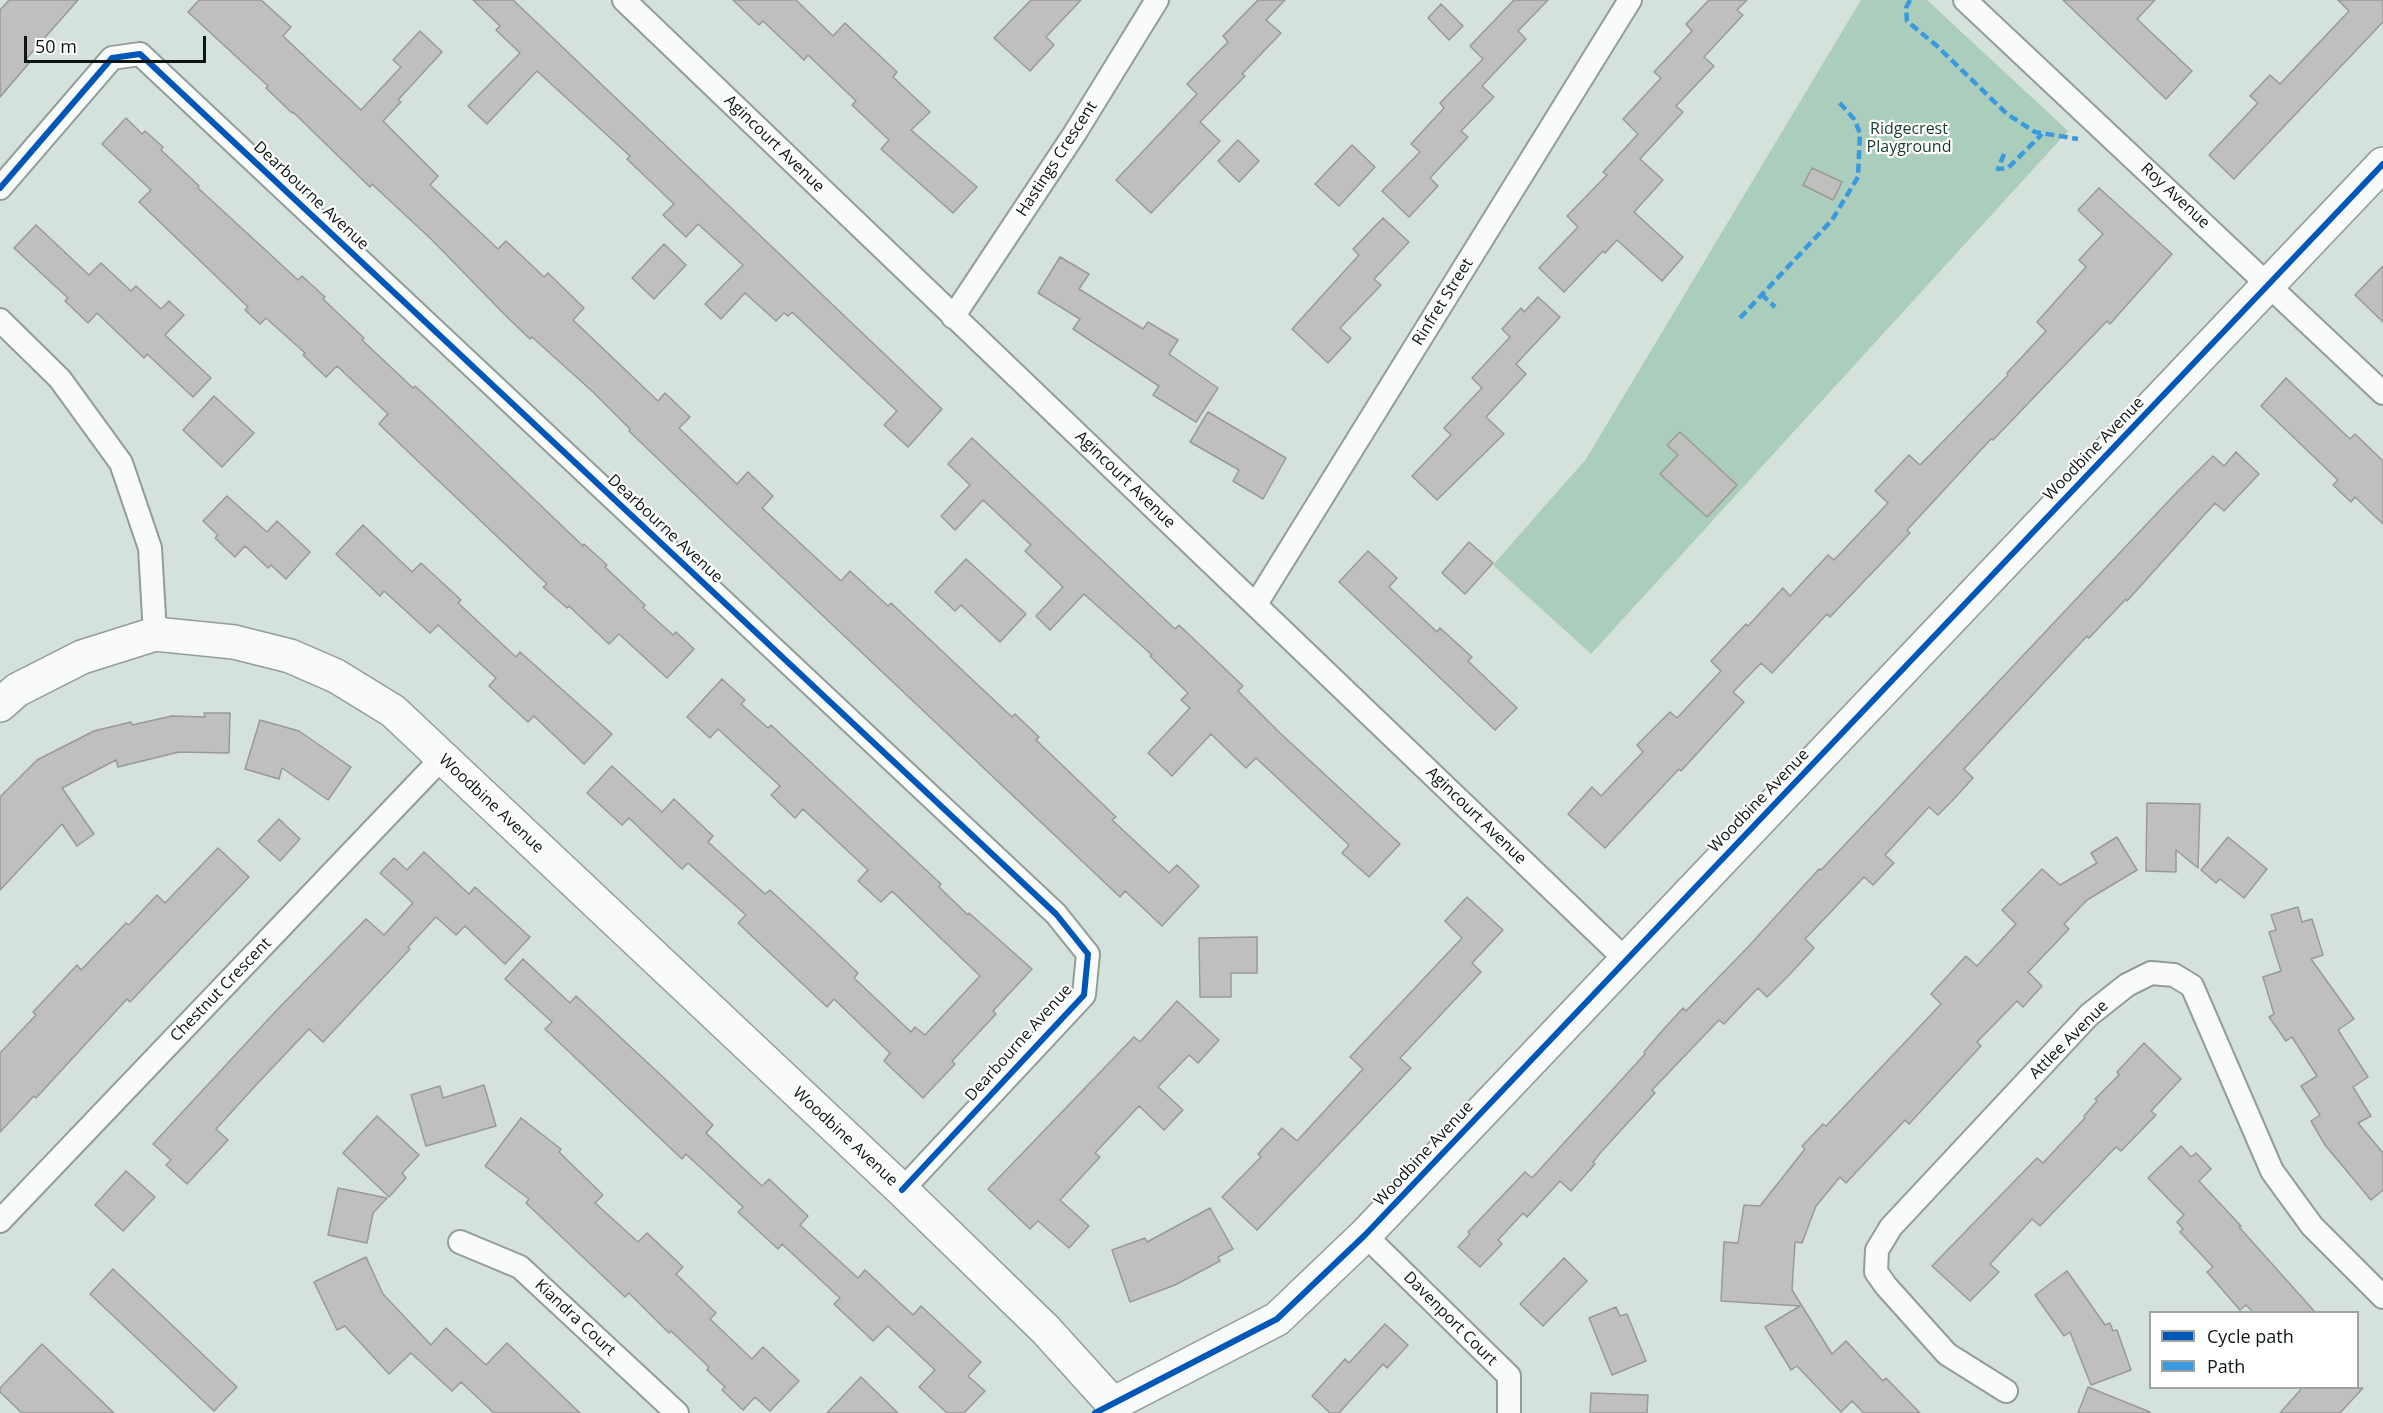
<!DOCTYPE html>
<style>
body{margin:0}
#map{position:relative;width:2383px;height:1413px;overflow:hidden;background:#d5e2db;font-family:"Open Sans",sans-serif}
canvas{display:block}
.legend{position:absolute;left:2149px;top:1311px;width:210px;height:78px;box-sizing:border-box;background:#fff;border:2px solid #9ea2a0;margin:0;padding:8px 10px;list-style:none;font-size:18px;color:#0d1611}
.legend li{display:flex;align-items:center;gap:12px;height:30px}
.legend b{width:30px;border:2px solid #9ea2a0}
.scale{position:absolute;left:24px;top:36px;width:182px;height:27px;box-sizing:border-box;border:3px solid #0d1611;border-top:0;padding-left:8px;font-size:18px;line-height:21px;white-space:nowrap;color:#0d1611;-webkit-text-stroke:4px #fff;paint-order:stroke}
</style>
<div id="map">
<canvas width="2383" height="1413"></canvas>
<ul class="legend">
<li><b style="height:8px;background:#0057b8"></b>Cycle path</li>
<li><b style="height:8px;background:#3a9ade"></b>Path</li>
</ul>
<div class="scale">50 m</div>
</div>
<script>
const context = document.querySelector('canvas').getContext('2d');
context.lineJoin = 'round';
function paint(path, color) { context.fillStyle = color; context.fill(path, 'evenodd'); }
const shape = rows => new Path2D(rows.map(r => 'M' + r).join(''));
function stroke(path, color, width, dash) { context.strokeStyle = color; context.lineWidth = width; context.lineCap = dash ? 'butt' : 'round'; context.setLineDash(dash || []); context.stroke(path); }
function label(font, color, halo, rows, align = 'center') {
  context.font = font + ' "Open Sans",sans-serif'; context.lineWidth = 4.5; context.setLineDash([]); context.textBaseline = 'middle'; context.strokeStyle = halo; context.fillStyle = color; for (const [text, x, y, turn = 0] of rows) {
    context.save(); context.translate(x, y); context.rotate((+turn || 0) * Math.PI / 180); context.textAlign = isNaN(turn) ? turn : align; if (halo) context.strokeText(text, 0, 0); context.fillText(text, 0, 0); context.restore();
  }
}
paint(shape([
 [1861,0,1927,0,2068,131,1591,654,1493,565,1586,459]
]), '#abcdbb');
const building = shape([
 [9,0,78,0,26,59,30,62,0,97,0,10,9,0],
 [199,0,261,0,291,27,283,36,361,110,401,67,393,60,420,31,442,52,398,100,401,102,383,121,438,176,430,185,498,249,506,241,544,277,548,273,584,308,573,320,658,401,665,393,690,417,679,428,737,484,748,472,773,496,762,508,841,581,850,571,888,606,891,603,1012,717,1015,714,1039,737,1036,740,1116,817,1112,820,1169,873,1177,865,1199,886,1162,926,1125,891,1120,897,708,507,629,431,630,429,593,392,532,337,530,339,507,317,432,240,372,184,370,187,293,112,292,113,266,88,268,86,188,12,199,0],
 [473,0,513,0,942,409,908,447,884,425,897,411,792,312,788,316,784,313,776,321,745,293,721,319,705,304,743,265,698,224,686,237,663,215,674,204,627,159,630,156,537,71,487,124,468,106,520,53,496,30,500,26,473,0],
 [733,0,796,0,833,36,845,23,897,72,893,77,930,112,911,130,977,187,953,213,881,149,889,140,852,105,856,101,808,55,804,60,763,21,759,25,733,0],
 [1031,0,1081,0,1046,37,1054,45,1030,71,994,38,1031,0],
 [1258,0,1285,0,1266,20,1281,33,1242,74,1245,76,1200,122,1220,141,1151,213,1116,180,1197,94,1187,84,1228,42,1223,36,1258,0],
 [1514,0,1548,0,1518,31,1526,39,1482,86,1494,97,1461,131,1468,137,1430,178,1438,186,1409,217,1382,191,1420,152,1411,144,1444,108,1440,103,1483,59,1470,46,1514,0],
 [1709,0,1747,0,1737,10,1743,15,1704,57,1714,66,1676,106,1683,112,1640,159,1663,180,1634,212,1683,257,1662,281,1617,240,1605,253,1603,251,1564,292,1539,268,1578,227,1567,216,1607,175,1603,172,1638,134,1623,119,1661,78,1654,72,1692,31,1686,24,1709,0],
 [2063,0,2155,0,2137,19,2192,71,2166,99,2063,0],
 [2338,0,2383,0,2383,22,2234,179,2209,155,2258,103,2250,96,2270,75,2280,84,2349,11,2338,0],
 [1441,4,1463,26,1449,40,1428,18,1441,4],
 [126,118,142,134,145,131,163,147,161,150,199,186,198,188,298,280,302,276,325,297,323,299,364,338,362,340,413,388,415,386,442,411,583,546,584,544,607,565,605,567,645,605,643,608,673,635,676,632,694,649,667,678,619,634,609,644,569,606,567,608,543,587,547,584,379,424,388,414,337,366,326,377,303,355,305,353,266,318,260,324,245,310,248,307,139,202,151,190,102,144,126,118],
 [1238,140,1259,161,1239,182,1218,161,1238,140],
 [1352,145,1375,167,1339,206,1315,184,1352,145],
 [1812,168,1842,182,1833,200,1803,185,1812,168],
 [2099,188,2172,254,2110,324,2107,321,1993,440,1991,439,1907,530,1910,533,1830,617,1827,614,1772,673,1761,663,1733,692,1744,702,1681,771,1679,769,1605,848,1568,814,1592,787,1601,796,1643,752,1637,745,1670,712,1677,718,1721,671,1711,661,1746,624,1748,626,1783,588,1790,596,1828,555,1834,560,1888,503,1875,491,1909,455,1920,465,2008,375,2007,373,2046,331,2037,322,2086,267,2079,260,2103,234,2078,210,2099,188],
 [1383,218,1409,242,1374,279,1381,285,1340,328,1351,338,1328,363,1292,329,1359,255,1353,249,1383,218],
 [36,225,89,275,101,263,131,291,136,286,161,309,169,301,184,315,165,335,211,378,193,397,147,354,144,358,97,313,88,323,65,301,68,298,14,248,36,225],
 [664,244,686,265,654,299,632,278,664,244],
 [1060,257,1089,274,1079,289,1143,329,1148,322,1178,340,1169,354,1218,388,1196,422,1153,395,1159,386,1073,329,1080,319,1038,293,1060,257],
 [2383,266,2383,322,2355,295,2383,266],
 [1538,297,1560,317,1516,364,1526,374,1486,417,1504,434,1437,500,1412,476,1451,435,1444,428,1482,388,1472,378,1510,337,1502,329,1521,308,1524,312,1538,297],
 [2286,378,2350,439,2355,434,2383,461,2383,524,2355,497,2351,502,2333,485,2338,480,2261,406,2286,378],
 [214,396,254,433,222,467,183,430,214,396],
 [1208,412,1286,458,1263,499,1233,481,1239,470,1190,442,1208,412],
 [1680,432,1737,485,1707,517,1660,474,1678,455,1667,445,1680,432],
 [972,438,1175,629,1179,625,1243,686,1238,691,1280,733,1400,844,1369,877,1342,853,1349,845,1256,758,1246,768,1211,734,1172,776,1148,753,1190,708,1181,700,1188,693,1150,656,1152,655,1084,594,1050,630,1036,616,1063,587,1025,551,1031,545,983,500,955,530,941,516,970,485,948,464,972,438],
 [2236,452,2259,474,2224,511,2215,503,2127,601,2126,599,2089,638,2087,636,1964,769,1973,778,1952,801,1938,815,1929,807,1885,855,1894,863,1873,885,1864,877,1805,939,1814,948,1790,974,1767,997,1758,988,1724,1024,1719,1020,1652,1090,1655,1093,1601,1152,1593,1162,1595,1164,1571,1191,1560,1181,1527,1217,1523,1213,1498,1240,1502,1244,1480,1267,1458,1247,1470,1234,1468,1232,1525,1172,1532,1178,1645,1054,1644,1052,1662,1031,1683,1008,1686,1011,1748,947,1819,869,1821,870,2178,491,2213,456,2224,466,2236,452],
 [227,496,267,532,277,521,310,552,286,579,271,565,268,568,245,546,235,557,215,538,218,535,203,521,227,496],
 [363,525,412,572,421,563,461,600,458,603,516,657,520,652,612,734,584,764,534,716,528,722,489,686,496,678,438,625,430,633,384,591,380,596,336,554,363,525],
 [1469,542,1493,563,1465,594,1442,573,1469,542],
 [1368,551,1397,578,1389,587,1437,632,1440,628,1472,657,1468,661,1517,708,1495,730,1339,582,1368,551],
 [966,559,1026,614,1000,642,961,605,955,611,935,592,966,559],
 [722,679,745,700,741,704,768,728,771,725,789,742,941,884,939,887,968,915,969,913,1032,969,993,1011,996,1014,952,1061,955,1064,923,1098,884,1061,890,1053,834,999,827,1007,738,923,746,915,688,863,682,869,629,818,622,825,587,793,612,766,662,812,674,799,713,836,708,842,765,894,770,890,811,928,858,973,854,978,911,1032,915,1027,925,1035,980,976,892,891,881,902,858,881,868,870,803,809,795,818,771,795,780,786,718,729,710,738,687,717,722,679],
 [204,713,230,713,229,753,179,752,118,767,116,760,62,788,94,834,77,846,62,824,0,890,0,797,37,760,94,731,131,722,132,725,172,716,205,717,204,713],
 [260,720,299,731,351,767,328,800,282,768,279,779,245,769,260,720],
 [2147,803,2200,804,2198,868,2176,850,2176,872,2146,871,2147,803],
 [279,819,300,839,280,861,258,841,279,819],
 [2117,837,2137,870,2087,900,2064,924,2069,929,2028,972,2042,986,2023,1007,2017,1001,1977,1042,1981,1046,1909,1124,1905,1120,1846,1183,1840,1177,1816,1206,1802,1243,1795,1242,1792,1290,1832,1354,1846,1341,1883,1381,1886,1378,1920,1413,1864,1413,1852,1401,1841,1412,1797,1366,1791,1370,1765,1327,1800,1306,1721,1301,1724,1242,1738,1243,1744,1205,1760,1206,1805,1149,1802,1146,1823,1124,1826,1126,1941,1004,1931,994,1966,956,1977,966,2016,924,2002,910,2042,869,2060,885,2097,863,2091,853,2117,837],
 [2228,837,2267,869,2244,898,2220,879,2216,883,2201,870,2228,837],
 [218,848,249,877,130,1002,127,999,36,1098,34,1096,0,1132,0,1053,36,1015,33,1012,77,965,81,970,126,923,129,925,157,895,165,903,218,848],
 [424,852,469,894,475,887,530,937,505,964,465,926,456,935,436,917,408,947,410,949,323,1042,309,1029,257,1084,216,1129,228,1140,187,1184,166,1165,171,1160,153,1144,275,1012,366,919,384,935,413,903,380,873,394,858,407,870,424,852],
 [1467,897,1503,930,1472,963,1481,972,1400,1058,1411,1068,1257,1230,1222,1197,1261,1157,1258,1154,1282,1128,1297,1141,1363,1069,1350,1057,1462,938,1445,921,1467,897],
 [2298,907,2302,922,2312,919,2323,955,2311,959,2354,1019,2338,1030,2368,1077,2353,1087,2371,1116,2358,1123,2383,1153,2383,1190,2371,1200,2325,1145,2311,1121,2320,1115,2301,1086,2317,1076,2292,1037,2286,1041,2269,1017,2274,1014,2263,977,2281,971,2269,932,2276,930,2271,915,2298,907],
 [1257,937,1257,973,1231,973,1231,997,1200,997,1199,938,1257,937],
 [523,959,570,1003,576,996,665,1079,713,1125,706,1133,762,1186,769,1179,808,1216,800,1225,858,1278,865,1270,913,1315,921,1306,981,1362,968,1376,985,1391,964,1413,947,1413,919,1387,935,1370,888,1326,873,1341,834,1304,840,1298,782,1244,778,1249,738,1212,743,1207,686,1154,682,1159,545,1029,552,1022,505,979,523,959],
 [1177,1001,1219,1040,1198,1063,1189,1055,1158,1087,1183,1110,1164,1130,1139,1106,1095,1153,1100,1157,1060,1200,1089,1226,1069,1248,1038,1221,1030,1229,988,1189,1134,1037,1140,1042,1177,1001],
 [2144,1043,2181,1079,2151,1111,2156,1115,2121,1151,2116,1147,2040,1226,2032,1219,1990,1264,1999,1272,1970,1301,1932,1266,2037,1158,2043,1163,2085,1118,2084,1116,2097,1101,2095,1099,2119,1075,2117,1072,2144,1043],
 [484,1085,496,1126,426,1146,411,1095,440,1086,443,1098,484,1085],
 [377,1116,419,1155,402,1173,406,1178,389,1197,343,1153,377,1116],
 [521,1118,561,1149,559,1152,603,1195,595,1203,638,1242,647,1233,683,1267,676,1274,716,1313,710,1319,752,1359,763,1347,799,1381,770,1411,755,1397,743,1410,722,1390,725,1387,707,1370,709,1367,671,1331,669,1333,629,1293,625,1297,526,1203,529,1199,485,1166,521,1118],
 [2181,1146,2191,1157,2196,1153,2211,1169,2199,1181,2241,1226,2239,1227,2315,1312,2253,1312,2246,1305,2240,1310,2207,1272,2213,1267,2180,1232,2183,1229,2177,1222,2184,1215,2148,1178,2181,1146],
 [126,1171,155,1197,123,1231,95,1205,126,1171],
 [338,1188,387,1198,373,1213,367,1243,328,1235,338,1188],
 [1210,1208,1233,1249,1218,1257,1220,1261,1175,1285,1130,1302,1112,1250,1145,1238,1147,1242,1210,1208],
 [366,1257,383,1294,431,1345,446,1328,486,1365,507,1343,580,1413,494,1413,461,1382,452,1391,411,1353,389,1374,345,1326,337,1330,314,1282,366,1257],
 [1564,1258,1587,1281,1543,1326,1520,1304,1564,1258],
 [113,1269,237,1387,214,1411,90,1294,113,1269],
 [2067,1271,2105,1325,2110,1323,2113,1331,2117,1330,2131,1370,2091,1385,2070,1332,2064,1336,2035,1295,2067,1271],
 [1616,1307,1620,1316,1627,1314,1646,1361,1612,1375,1589,1318,1616,1307],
 [1385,1324,1408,1345,1387,1368,1383,1364,1339,1413,1330,1413,1312,1396,1345,1359,1349,1363,1385,1324],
 [42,1344,114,1413,22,1413,0,1392,0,1388,42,1344],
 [861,1377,898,1413,827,1413,861,1377],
 [2088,1387,2150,1412,2150,1413,2078,1413,2088,1387],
 [2302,1388,2363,1388,2340,1413,2280,1413,2302,1388],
 [1591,1393,1648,1395,1647,1413,1590,1413,1591,1393]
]);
paint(building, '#bfbfbd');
stroke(building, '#999a98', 1.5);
const street = shape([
 [624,0,1626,960],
 [1965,0,2383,393],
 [0,188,112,58,140,54,1056,914,1088,954,1084,995,902,1190],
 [953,317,1075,133,1157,0],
 [0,320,60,379,121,463,150,548,155,634],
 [1256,604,1630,0],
 [0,1221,442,758],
 [1365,1235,1509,1376,1509,1413],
 [460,1242,520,1267,677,1413],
 [2006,1391,1947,1354,1886,1286,1876,1272,1877,1250,1891,1227,2089,1015,2127,985,2151,973,2174,975,2192,986,2272,1171,2312,1226,2383,1297]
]);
const secondary = shape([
 [0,705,17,690,82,657,155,634,234,642,290,656,336,676,393,711,902,1190,1046,1330,1113,1404,1277,1319,1365,1235,2383,164]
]);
stroke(street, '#929d97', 26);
stroke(secondary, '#929d97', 36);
stroke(street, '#f9fbfa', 22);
stroke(secondary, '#f9fbfa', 33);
stroke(shape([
 [1910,0,1906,8,1907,21,1937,46,2007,114,2035,132,2078,139],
 [2004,154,1998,169,2008,168,2042,134],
 [1761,294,1775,307],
 [1740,318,1832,220,1858,177,1860,133,1854,119,1838,101]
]), '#3a9ade', 4.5, [9, 4.5]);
stroke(shape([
 [0,188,112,58,140,54,1056,914,1088,954,1084,995,902,1190],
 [1095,1413,1277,1319,1365,1235,2383,164]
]), '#0057b8', 6);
label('16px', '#163c2b', '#fff', [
 ["Ridgecrest",1909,129],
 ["Playground",1909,147]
]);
label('16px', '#0d1611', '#fff', [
 ["Agincourt Avenue",774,144,44],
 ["Hastings Crescent",1057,159,-57],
 ["Dearbourne Avenue",311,196,43],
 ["Roy Avenue",2175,196,43],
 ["Rinfret Street",1443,302,-58],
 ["Woodbine Avenue",2094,449,-46],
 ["Agincourt Avenue",1125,480,44],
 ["Dearbourne Avenue",665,529,43],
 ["Woodbine Avenue",1759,801,-46],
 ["Woodbine Avenue",491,804,43],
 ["Agincourt Avenue",1476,816,44],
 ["Chestnut Crescent",221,990,-46],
 ["Attlee Avenue",2069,1040,-45],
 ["Dearbourne Avenue",1019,1043,-48],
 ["Woodbine Avenue",845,1137,43],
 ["Woodbine Avenue",1424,1154,-47],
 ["Kiandra Court",575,1318,43],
 ["Davenport Court",1450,1319,45]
]);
</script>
